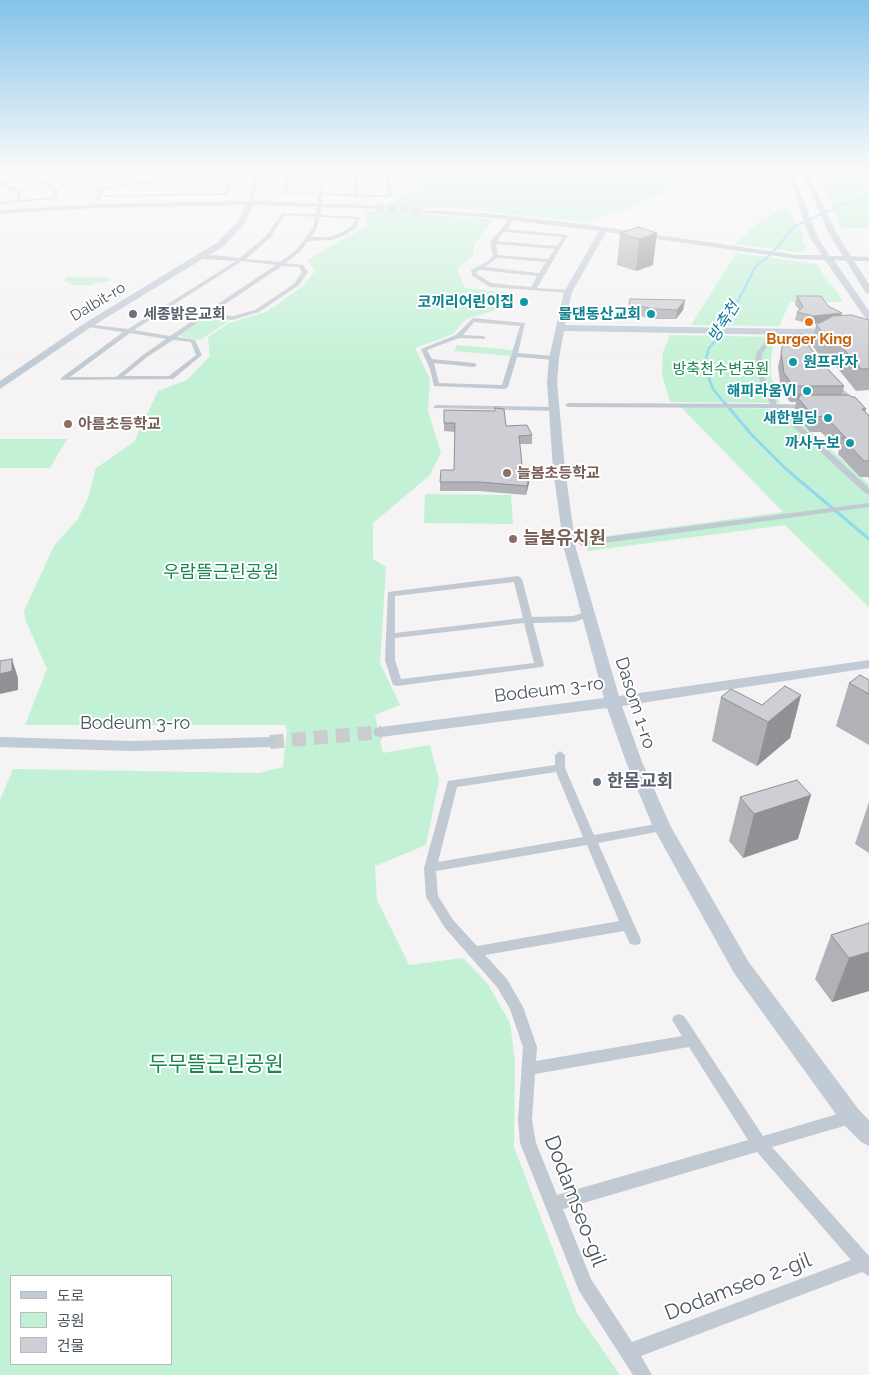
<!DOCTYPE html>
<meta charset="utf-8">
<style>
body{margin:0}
#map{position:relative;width:869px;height:1375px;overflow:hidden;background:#f5f3f3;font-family:Raleway,"Noto Sans KR",sans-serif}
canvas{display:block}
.legend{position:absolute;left:10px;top:1275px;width:162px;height:90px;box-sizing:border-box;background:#fff;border:1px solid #b7bbc0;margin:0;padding:6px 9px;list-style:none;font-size:15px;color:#4a5661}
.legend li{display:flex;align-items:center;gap:10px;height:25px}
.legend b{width:25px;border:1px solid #b7bbc0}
</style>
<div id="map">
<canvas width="869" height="1375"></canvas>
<ul class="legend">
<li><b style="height:6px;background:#c1cbd6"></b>도로</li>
<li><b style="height:14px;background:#c3f1d5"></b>공원</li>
<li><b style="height:14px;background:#cdcfd5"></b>건물</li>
</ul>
</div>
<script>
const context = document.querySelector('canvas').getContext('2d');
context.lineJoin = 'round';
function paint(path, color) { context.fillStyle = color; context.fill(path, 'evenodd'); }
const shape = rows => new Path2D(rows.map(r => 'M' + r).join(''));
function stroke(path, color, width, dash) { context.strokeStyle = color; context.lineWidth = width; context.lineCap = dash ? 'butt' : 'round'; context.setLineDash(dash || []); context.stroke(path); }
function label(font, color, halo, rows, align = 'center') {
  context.font = font + ' Raleway,"Noto Sans KR",sans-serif'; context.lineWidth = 4; context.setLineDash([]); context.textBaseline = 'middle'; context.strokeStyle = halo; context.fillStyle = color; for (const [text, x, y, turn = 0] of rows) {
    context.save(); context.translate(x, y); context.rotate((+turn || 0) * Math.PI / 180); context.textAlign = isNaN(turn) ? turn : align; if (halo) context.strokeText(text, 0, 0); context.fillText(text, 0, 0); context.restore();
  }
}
paint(shape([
 [326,172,353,172,352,183,325,183],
 [416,172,678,172,669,178,672,188,623,212,611,211,589,222,453,208,424,208,418,214,493,219,474,245,473,256,457,269,465,288,513,293,507,307,466,319,453,334,415,348,430,379,428,411,441,453,430,475,373,523,373,559,386,567,380,663,400,705,375,715,383,753,430,745,439,780,426,845,375,866,377,900,409,965,463,958,488,984,510,1023,515,1062,514,1147,577,1313,620,1375,0,1375,0,800,13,769,259,773,283,767,287,730,285,725,25,725,47,669,25,619,24,611,54,546,78,519,88,498,96,468,134,442,158,391,187,380,210,356,208,337,229,323,266,312,303,286,315,271,307,260,367,226,366,211,377,212,384,205,399,199,402,195,419,189],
 [11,1276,171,1276,171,1364,11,1364],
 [816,172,869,172,869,228,842,228],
 [88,179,92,179,99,187,60,189,57,185],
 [787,206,803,235,802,238,807,250,797,252,735,244,757,223],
 [736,253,817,264,826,280,833,286,843,302,790,302,779,326,691,325],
 [66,277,111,278,110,281,95,283,93,285,71,285,69,282,64,281],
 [208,318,229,321,200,340,182,337,180,334,202,320],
 [670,335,777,337,773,347,771,358,771,377,780,403,670,402,662,374,663,352],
 [457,345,512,350,510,356,454,351],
 [681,407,786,409,869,484,869,607,785,525,588,551,585,539,783,512],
 [0,439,67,439,50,468,0,468],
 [425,494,511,495,513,524,424,523]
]), '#c3f1d5');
stroke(shape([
 [751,275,755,267,771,254,795,226,853,200,869,200]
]), '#90daee', 2);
stroke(shape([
 [726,405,713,389,704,365,709,348,719,337,752,274]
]), '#90daee', 2.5);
stroke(shape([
 [725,403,751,434,786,469,869,539]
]), '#90daee', 3);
stroke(shape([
 [376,207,423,211]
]), '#caccce', 8, [8, 4]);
stroke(shape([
 [270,742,381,732]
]), '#caccce', 14, [14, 8]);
paint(shape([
 [73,172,93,176,141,172,93,178,73,172],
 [197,172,202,172,196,176,229,176,230,172,234,172,228,195,101,197,100,202,96,201,98,190,101,187,190,176,197,172],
 [192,178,228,178,224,193,101,195,104,189,192,178],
 [255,172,259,172,259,175,285,175,286,172,290,172,287,192,319,193,320,172,324,172,323,193,354,194,354,172,358,172,358,194,388,195,386,172,390,172,392,196,390,197,356,197,323,195,321,215,360,217,356,228,345,235,332,240,308,241,300,252,285,263,303,265,308,272,299,285,259,312,233,320,204,318,177,337,195,340,202,355,173,379,61,380,61,378,123,332,88,327,85,325,86,324,128,329,236,261,202,259,200,258,200,256,215,255,240,258,266,236,282,213,316,214,318,195,283,194,285,177,258,177,253,203,249,204,255,172],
 [285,215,315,217,313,228,296,250,280,262,246,259,270,238,285,215],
 [320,217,355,219,352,226,341,233,329,237,311,237,317,228,320,217],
 [242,261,276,265,170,336,134,330,242,261],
 [282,266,299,267,302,272,294,284,255,310,233,316,209,315,282,266],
 [130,333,166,339,143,355,116,377,70,377,130,333],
 [173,340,191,342,196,355,169,376,124,376,147,357,173,340],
 [32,176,59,188,56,199,0,204,0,202,16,200,17,193,0,186,0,181,32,176],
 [30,178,55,190,52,197,20,200,21,191,2,183,30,178],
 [511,217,515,218,507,229,568,235,537,288,568,290,571,292,570,293,490,287,472,276,471,270,488,261,493,256,490,242,511,217],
 [504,232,563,237,557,246,497,241,504,232],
 [496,244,555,249,548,259,498,255,496,244],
 [497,258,546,262,539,273,485,267,497,258],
 [480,270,537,276,531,287,491,283,477,274,476,272,480,270],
 [473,318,525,323,518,353,554,356,557,358,554,360,517,357,508,387,505,389,434,386,430,369,421,349,456,335,473,318],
 [474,322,520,326,502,385,439,383,434,363,474,367,477,365,474,363,432,359,427,350,459,338,485,339,485,337,483,336,463,335,474,322],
 [797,339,798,340,795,342,770,343,762,354,761,369,768,387,777,404,809,405,810,406,807,408,781,408,869,488,869,494,866,494,773,408,568,407,565,405,568,403,770,404,755,369,756,354,766,340,797,339],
 [833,379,869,415,869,421,867,420,831,382,830,381,833,379],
 [436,405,555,407,558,409,555,411,434,408,433,407,436,405],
 [869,503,869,507,582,546,578,543,582,540,869,503],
 [518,576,522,579,532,617,573,616,589,611,594,614,592,616,574,622,533,623,544,665,542,667,397,686,393,685,385,660,388,592,518,576],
 [514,582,523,618,395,633,395,596,514,582],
 [524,623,534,663,401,679,395,660,395,638,524,623],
 [560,751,565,755,565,768,594,835,662,823,666,824,668,827,666,830,662,831,598,843,641,940,640,944,635,945,630,944,624,931,485,955,507,979,523,1007,537,1047,536,1061,682,1036,672,1020,674,1016,679,1014,684,1016,763,1136,851,1110,856,1112,858,1117,856,1122,851,1124,772,1147,869,1256,869,1276,862,1272,641,1356,652,1375,633,1375,579,1291,520,1143,518,1120,523,1047,510,1009,497,987,445,928,426,897,424,868,448,781,555,765,555,755,560,751],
 [556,772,583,837,438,862,457,787,556,772],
 [587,845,619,921,477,946,453,920,438,896,436,871,587,845],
 [689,1047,748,1140,557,1195,536,1143,532,1120,535,1074,689,1047],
 [757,1152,851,1260,632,1342,591,1279,563,1209,757,1152]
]), '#c1cad2');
paint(shape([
 [787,172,793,172,818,238,830,256,843,256,829,234,805,180,804,172,810,172,811,180,837,234,851,256,869,257,869,261,854,261,869,284,869,294,866,293,846,261,834,260,869,311,869,320,866,319,825,260,797,259,606,232,572,292,565,325,797,329,869,327,869,333,797,335,564,331,559,358,557,382,565,469,576,549,619,696,869,660,869,668,622,706,642,762,671,827,748,961,859,1110,869,1120,869,1146,861,1142,843,1124,734,973,653,827,626,762,607,708,381,737,375,736,373,732,375,728,381,727,604,698,564,549,553,469,547,382,549,358,564,292,599,231,483,217,423,213,421,212,421,210,483,213,575,223,797,255,822,255,810,238,787,172],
 [251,201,376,205,379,207,376,209,253,205,245,223,224,246,91,327,0,389,0,381,85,323,218,242,239,220,246,205,97,208,0,214,0,210,97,204,251,201],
 [0,737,132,741,270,737,276,738,278,742,276,746,270,747,132,751,0,747,0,737]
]), '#c1cbd6');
paint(shape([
 [638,227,653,265,636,271,617,265,620,233],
 [797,296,828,306,842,315,869,320,869,390,856,391,827,355,819,355,812,345,816,325,819,323,811,324,795,320,797,312,799,310,795,304],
 [630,299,685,300,683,310,676,319,653,319,628,313],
 [785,335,803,337,812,341,810,347,822,363,844,386,842,395,852,397,866,409,865,412,869,416,869,478,867,477,860,477,838,454,839,450,821,432,810,432,794,412,796,402,790,402,781,389,778,367],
 [444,410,506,426,532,435,532,444,520,444,523,474,529,483,526,495,479,491,440,491,440,482,454,470,455,432,444,431],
 [869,680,869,745,836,726,849,683],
 [801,695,790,738,757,766,712,741,721,697,762,705],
 [740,797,798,839,743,858,729,841],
 [869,802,869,853,855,844],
 [869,923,869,991,832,1002,815,979,831,935]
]), '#b0b2b7');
paint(shape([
 [657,233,653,265,636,271,639,239],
 [685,300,683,310,676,319,677,310],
 [842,313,840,321,811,324,813,316],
 [530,474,529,483,526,495,527,486],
 [12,659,18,678,18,690,0,694,0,674],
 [801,695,790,738,757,766,768,722],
 [811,795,798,839,743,858,754,814],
 [869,952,869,991,832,1002,849,958]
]), '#909195');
const building = shape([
 [638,227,657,233,639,239,620,233,638,227],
 [797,296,821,296,828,306,842,313,813,316,797,312,803,307,797,296],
 [630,299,685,300,677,310,655,309,629,304,630,299],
 [851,315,869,320,869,369,861,369,831,334,824,334,816,325,833,316,851,315],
 [801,334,803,337,807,335,812,341,805,341,822,363,844,386,793,386,784,373,781,352,785,335,801,334],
 [798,395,849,395,852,397,855,397,866,409,862,409,869,416,869,461,864,461,842,438,846,438,825,416,814,417,797,397,800,397,798,395],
 [495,408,504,409,506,426,527,425,532,435,519,436,523,474,530,474,527,486,479,482,440,482,441,470,454,470,455,423,444,423,444,410,495,411,495,408],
 [12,659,12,671,0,674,0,661,12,659],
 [860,675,869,680,869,694,849,683,860,675],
 [785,686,801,695,768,722,721,697,731,689,762,705,785,686],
 [797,780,811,795,754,814,740,797,797,780],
 [869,923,869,952,849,958,831,935,869,923]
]);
paint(building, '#cdcfd5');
stroke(building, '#909195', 1);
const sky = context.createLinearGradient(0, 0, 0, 364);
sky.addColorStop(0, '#85c3ea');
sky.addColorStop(0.47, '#fafafa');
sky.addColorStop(1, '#fafafa00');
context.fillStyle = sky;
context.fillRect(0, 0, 869, 364);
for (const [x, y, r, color] of [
 [524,302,5,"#0f9aa8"],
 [133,314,5,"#6b7280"],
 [651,314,5,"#0f9aa8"],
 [809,322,5,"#e8710a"],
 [793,362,5,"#0f9aa8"],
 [807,391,5,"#0f9aa8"],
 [828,418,5,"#0f9aa8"],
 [68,424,5,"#8d6e63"],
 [850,443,5,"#0f9aa8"],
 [507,473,5,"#8d6e63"],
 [513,539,5,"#8d6e63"],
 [597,782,5,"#6b7280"]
]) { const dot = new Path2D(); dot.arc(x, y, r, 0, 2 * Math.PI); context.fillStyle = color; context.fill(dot); stroke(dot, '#fff', 2); }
label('15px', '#4a5661', '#fff', [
 ["Dalbit-ro",98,302,-31]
]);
label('bold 15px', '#0d838f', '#fff', [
 ["코끼리어린이집",514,302],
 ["물댄동산교회",641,314],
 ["원프라자",803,362,"left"],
 ["해피라움Ⅵ",797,391],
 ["새한빌딩",818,418],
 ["까사누보",840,443]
], 'right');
label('bold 15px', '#5b616d', '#fff', [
 ["세종밝은교회",143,314]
], 'left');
label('bold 15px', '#c56008', '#fff', [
 ["Burger King",809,339]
]);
label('15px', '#17864f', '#fff', [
 ["방축천수변공원",721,369]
]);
label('bold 15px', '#785e54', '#fff', [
 ["아름초등학교",78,424],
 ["늘봄초등학교",517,473]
], 'left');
label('italic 16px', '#0c7c9b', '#fff', [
 ["방축천",724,322,-58]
]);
label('bold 18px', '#785e54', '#fff', [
 ["늘봄유치원",523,539]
], 'left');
label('18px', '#17864f', '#fff', [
 ["우람뜰근린공원",221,573]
]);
label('18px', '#4a5661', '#fff', [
 ["Bodeum 3-ro",549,690,-7],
 ["Dasom 1-ro",635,703,72],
 ["Bodeum 3-ro",135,724]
]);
label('bold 18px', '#5b616d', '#fff', [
 ["한몸교회",607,782]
], 'left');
label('21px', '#17864f', '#fff', [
 ["두무뜰근린공원",216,1065]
]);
label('21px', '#4a5661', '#fff', [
 ["Dodamseo-gil",575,1201,69],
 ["Dodamseo 2-gil",738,1287,-21]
]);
</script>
